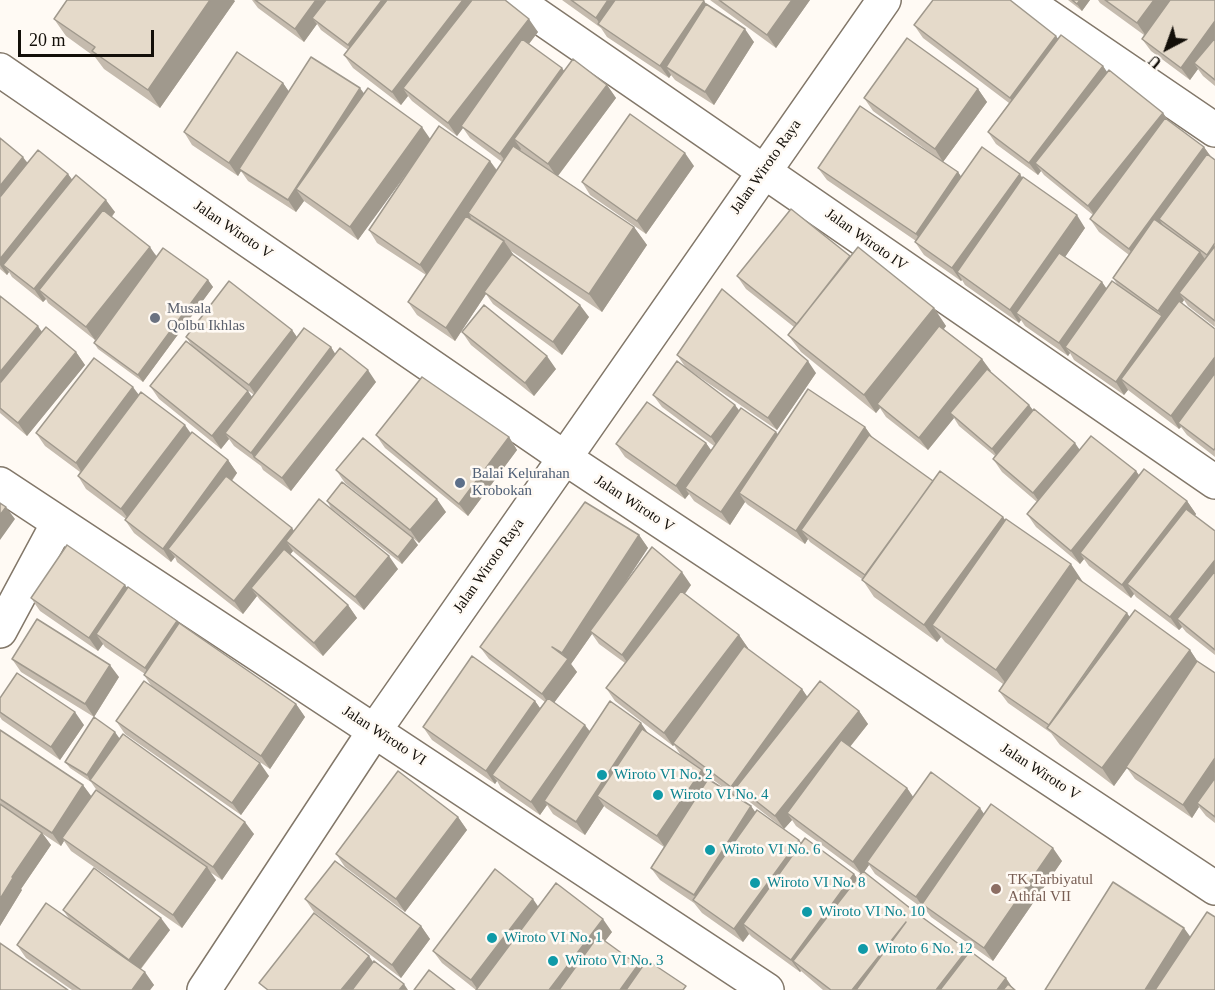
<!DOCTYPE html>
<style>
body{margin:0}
#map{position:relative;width:1215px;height:990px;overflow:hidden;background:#fffaf4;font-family:"Times New Roman",serif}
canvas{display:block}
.north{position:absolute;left:1137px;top:18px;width:60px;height:60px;-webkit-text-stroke:4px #fffaf4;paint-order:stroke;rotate:221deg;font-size:16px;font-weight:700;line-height:24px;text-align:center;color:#130f09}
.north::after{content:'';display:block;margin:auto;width:21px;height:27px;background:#130f09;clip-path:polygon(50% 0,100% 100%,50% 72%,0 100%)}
.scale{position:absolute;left:18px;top:30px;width:136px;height:27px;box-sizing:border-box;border:3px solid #130f09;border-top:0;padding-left:8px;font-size:18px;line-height:21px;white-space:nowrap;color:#130f09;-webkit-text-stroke:4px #fffaf4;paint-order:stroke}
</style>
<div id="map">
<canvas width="1215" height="990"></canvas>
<div class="north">U</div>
<div class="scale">20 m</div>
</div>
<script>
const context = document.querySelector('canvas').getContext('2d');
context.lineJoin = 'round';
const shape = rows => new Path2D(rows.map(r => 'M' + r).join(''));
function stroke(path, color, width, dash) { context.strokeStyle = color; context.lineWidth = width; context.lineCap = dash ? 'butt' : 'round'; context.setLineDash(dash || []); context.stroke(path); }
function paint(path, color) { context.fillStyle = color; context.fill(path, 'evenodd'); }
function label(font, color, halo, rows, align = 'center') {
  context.font = font + ' "Times New Roman",serif'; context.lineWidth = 5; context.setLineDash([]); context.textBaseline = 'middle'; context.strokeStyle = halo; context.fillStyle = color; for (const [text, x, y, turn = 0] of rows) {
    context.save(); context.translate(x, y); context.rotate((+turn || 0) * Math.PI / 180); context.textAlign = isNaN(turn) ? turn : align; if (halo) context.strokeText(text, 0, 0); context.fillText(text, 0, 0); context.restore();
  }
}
const minor = shape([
 [515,0,1215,482],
 [1024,0,1215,130],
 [0,70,565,458,1215,888],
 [0,484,767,990],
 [0,631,58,523],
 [204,990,375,730,884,0]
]);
stroke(minor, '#827769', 36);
stroke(minor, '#fff', 33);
paint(shape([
 [252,0,505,0,538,32,529,44,564,71,607,85,616,98,558,176,634,227,647,245,602,312,511,251,513,255,589,317,562,355,493,304,486,294,455,341,417,315,408,302,426,275,377,243,369,230,408,171,358,240,304,201,296,212,248,181,241,171,238,176,192,145,184,132,283,83,289,92,364,94,430,139,490,161,497,170,502,162,470,138,463,128,457,136,412,101,408,96,401,105,353,68,344,55,348,50,321,30,317,24,304,42,258,8],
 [562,0,703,0,707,5,754,42,714,105,675,80,671,75,669,78,607,37,601,28],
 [710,0,810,0,776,48],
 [1068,0,1090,0,1082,11],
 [1098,0,1215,0,1215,86,1203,76,1198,69,1190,80,1151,51,1142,39,1144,35,1100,3],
 [235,1,160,108,104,69,95,57,66,36,54,19],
 [914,25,1058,38,1103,66,1107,73,1163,113,1168,120,1204,147,1212,158,1215,160,1215,327,1188,306,1184,300,1182,303,1215,329,1215,457,1187,435,1181,427,1179,429,1128,390,1124,395,1074,360,1070,353,1068,356,1025,326,1021,320,1019,323,965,285,962,280,961,281,924,255,915,242,916,241,827,180,818,168,958,172,961,177,1022,178,1085,228,1065,257,1102,282,1106,288,1117,284,1113,278,1129,255,1099,232,1090,219,1093,215,1044,175,1041,171,1038,175,996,144,988,132,1009,103,923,38],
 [978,89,987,102,943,162,873,111,864,98],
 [0,138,28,163,68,174,72,180,115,212,112,217,157,256,208,280,213,287,143,382,98,349,94,343,95,340,48,303,46,299,43,302,12,277,9,272,7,275,0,269],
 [694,166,646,234,590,195,582,182],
 [850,256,934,308,946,326,944,329,982,359,990,372,1029,405,1033,410,1080,450,1136,471,1139,475,1187,501,1196,514,1195,516,1215,531,1215,655,1186,632,1182,627,1179,630,1136,597,1134,594,1131,598,1089,566,1084,559,1080,564,1036,527,1027,514,1037,502,1002,472,993,459,995,456,959,426,954,418,928,450,886,417,880,408,876,413,801,352,788,335,794,327,746,289,737,276],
 [0,296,42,332,76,352,85,365,27,436,0,413],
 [292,330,297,337,331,347,335,354,376,382,291,491,263,470,261,466,234,446,229,439,221,449,159,399,150,386,192,346,186,337],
 [229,376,254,395,252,397],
 [462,332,556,369,534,396,471,345],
 [677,355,816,373,777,430,686,368],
 [139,395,228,460,237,473,232,481,294,531,398,569,364,610,295,553,293,551,290,554,348,605,357,618,323,656,260,600,257,596,243,614,177,562,175,557,171,562,134,533,125,520,126,519,86,489,78,476,80,472,45,446,36,433],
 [653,395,735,405,739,410,778,434,865,427,873,438,933,481,1005,520,1083,582,1130,617,1190,650,1197,661,1215,673,1215,823,1206,816,1199,807,1192,818,1135,779,1127,768,1114,786,1060,745,1051,733,1008,703,999,691,1003,684,945,642,941,637,937,642,874,597,862,579,810,542,808,539,805,544,748,505,745,502,730,525,694,501,689,494,685,499,625,457,616,444,706,443,711,450,714,446,662,407],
 [376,435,509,437,517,450,468,516,385,448],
 [336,470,446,512,419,543,345,483],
 [327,501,418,545,402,564,331,508],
 [639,535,648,548,622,587,691,585,685,594,739,635,748,648,747,649,802,689,807,697,859,711,868,724,850,747,907,788,913,797,985,814,1062,861,993,961,931,917,925,909,925,910,875,874,869,865,864,872,915,912,967,950,969,953,1015,990,823,990,801,971,800,972,752,937,749,934,743,942,702,913,694,903,660,880,651,868,664,847,606,808,604,806,585,835,553,814,547,805,540,815,501,788,497,781,495,784,432,740,423,727,535,701,540,708,545,702,489,659,480,647],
 [592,634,599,644,625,663,606,688,615,701,673,746,674,745,682,757,649,734,590,731,554,702,577,672,571,664],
 [704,773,736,797,709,779],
 [743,795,746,799,784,829,792,820,796,826,861,874,857,879,854,874,802,844,799,840,755,812,751,806,740,799],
 [128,588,296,704,305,717,270,769,182,708,269,776,241,815,125,734,116,721,152,687,144,675,145,674,105,647,103,644,98,651,40,611,31,598],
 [12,659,119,677,94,717,21,672],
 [0,698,84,725,60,760,2,720,0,717],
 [0,730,83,785,91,797,98,792,91,782,70,768,65,762,120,738,254,834,222,880,210,872,216,880,182,928,71,851,64,841,61,846,43,834,51,845,21,889,22,890,0,926],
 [458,817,467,830,405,912,345,867,336,854],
 [305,899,421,926,430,939,401,978,314,912],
 [538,907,612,932,605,941,638,965,641,969,476,990,442,963,433,951],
 [63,910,170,930,141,969,154,985,150,990,72,990,26,958,17,945,70,920]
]), '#c5bbae');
paint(shape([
 [210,0,234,0,235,1,160,108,148,90],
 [316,0,335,0,312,18,317,24,304,42,295,29],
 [382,0,401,0,357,57,348,45],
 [463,0,482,0,403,88,408,96,401,105,392,92],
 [608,0,626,0,602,27,596,18],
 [792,0,810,0,776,48,767,35],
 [1080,0,1090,0,1082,11,1077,4],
 [1154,0,1172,0,1146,36,1137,23],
 [704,1,713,13,666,67,671,75,669,78,660,66],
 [529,19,538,32,464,128,461,126,463,128,457,136,448,123],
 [1215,21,1215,46,1194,63,1198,69,1190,80,1181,68],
 [745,29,754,42,714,105,705,92],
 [1056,36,1065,48,1019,111,1010,98],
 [1103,66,1112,79,1035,163,1041,171,1038,175,1029,163],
 [562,68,571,80,514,139,521,149,509,166,500,154],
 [283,83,292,96,239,169,241,171,238,176,229,163],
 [607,85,616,98,557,177,548,164],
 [360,88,369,100,296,189,304,201,296,212,288,200],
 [978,89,987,102,943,162,935,149],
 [1163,113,1172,126,1097,219,1088,206],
 [422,127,431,140,358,240,350,227],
 [1204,147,1213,160,1159,219,1164,227,1138,262,1129,249],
 [685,153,694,166,646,234,637,221],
 [23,157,32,169,0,210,0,186],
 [490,161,499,174,468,213,471,217,429,278,420,265],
 [958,172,967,185,925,247,916,234],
 [68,174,77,186,3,265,9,272,7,275,0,265,0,259],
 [1020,174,1028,187,957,272,962,280,961,281,952,268],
 [106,200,115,212,47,296,39,290,46,299,43,302,34,289],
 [1077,215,1085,228,1023,318,1016,313,1021,320,1019,323,1010,310],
 [634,227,647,245,602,312,589,294],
 [504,241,513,254,487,293,484,292,486,294,455,341,446,328],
 [150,247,159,260,95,340,86,327],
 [1200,252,1209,265,1179,293,1184,300,1167,324,1121,379,1128,390,1124,395,1116,382,1162,316,1158,311],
 [208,280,213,287,143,382,138,375],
 [1102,282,1111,295,1065,347,1070,353,1068,356,1059,343],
 [580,305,589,317,562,355,553,342],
 [934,308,946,326,881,407,877,404,880,408,876,413,864,395],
 [38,326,46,338,0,396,0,372],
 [292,330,301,343,258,398,249,385],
 [331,347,339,360,254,457,260,466,251,453],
 [76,352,85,365,27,436,18,423],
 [547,356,556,369,534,396,525,383],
 [1215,357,1215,382,1178,423,1181,427,1179,429,1171,416],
 [982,359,991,371,955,417,950,413,954,418,928,450,919,438],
 [808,361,816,373,777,430,768,418],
 [368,370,376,382,291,491,282,478],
 [133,387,142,399,84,476,76,463],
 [248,391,257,404,225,433,229,439,221,449,212,436],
 [735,405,744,418,720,450,711,437],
 [1029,405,1038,417,1001,462,992,449],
 [185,425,194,438,130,521,121,509],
 [865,427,874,440,801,530,808,539,805,544,796,531],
 [776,432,785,444,739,493,745,502,730,525,721,512],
 [509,437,517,450,468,516,459,504],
 [706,443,715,456,685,488,689,494,685,499,676,486],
 [1075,443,1084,456,1042,506,1033,493],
 [228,460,237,473,176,555,168,549,175,557,171,562,163,549],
 [1136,471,1145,484,1080,553,1084,559,1080,564,1071,551],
 [437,499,446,512,419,543,410,530],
 [1187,501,1196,514,1136,591,1127,584,1134,594,1131,598,1122,585],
 [6,507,15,519,0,540,0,515],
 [1003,517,1016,534,932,625,941,637,937,642,924,625],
 [292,528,301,541,286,541,293,551,259,594,251,588,257,596,243,614,234,601],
 [639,535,648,548,592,633,590,631,592,634,571,664,577,672,551,707,542,694,567,660,562,653],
 [413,538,418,545,402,564,398,557],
 [389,556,398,569,364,610,355,597],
 [1215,560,1215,585,1177,619,1182,627,1179,630,1170,617],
 [1071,564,1083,582,1009,688,996,670],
 [682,572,691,585,631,668,622,655],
 [125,585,134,597,96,634,103,644,98,651,89,638],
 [348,605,357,618,323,656,314,643],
 [1127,613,1136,626,1050,726],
 [177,621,186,633,154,681,145,668],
 [739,635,748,648,674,744,673,743,674,745,673,746,664,733],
 [1190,650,1202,668,1126,767,1127,768,1114,786,1102,768],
 [110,665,119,677,94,717,85,704],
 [802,689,811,702,737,786,743,795,740,800,731,787],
 [535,701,544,714,492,775,497,781,495,784,486,771],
 [296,704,305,717,270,769,261,756],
 [859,711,868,724,793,818,787,813,792,820,784,829,775,816],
 [75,712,84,725,60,760,51,747],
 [641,723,650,736,597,796,604,806,585,835,576,822],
 [585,725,594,737,544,801,547,805,540,815,531,802],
 [115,732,120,739,90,780,91,782,87,775],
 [1215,758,1215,784,1197,803,1199,807,1192,818,1183,805],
 [260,763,269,776,241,815,232,803],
 [702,770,711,782,666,849,657,836],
 [83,785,92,797,62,838,64,841,61,846,52,833],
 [907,788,916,801,867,862,869,865,862,875,853,862],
 [751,806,760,819,703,908,694,895],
 [980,808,989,821,922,904,925,910,916,897],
 [458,817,467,830,405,912,396,899],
 [245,822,254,834,222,880,213,867],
 [42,833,51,845,21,889,22,890,0,926,0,899,12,877],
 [799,840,808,853,743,924,749,934,743,942,734,929],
 [1053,848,1062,861,993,961,984,948],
 [207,867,216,880,182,928,173,915],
 [854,874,863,886,793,961,801,971,800,972,791,960],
 [533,899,542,912,478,990,471,980],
 [161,918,170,930,138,972,129,960],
 [603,919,612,932,568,990,549,990],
 [906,922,871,990,852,990],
 [421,926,430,939,401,978,392,965],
 [1184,928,1197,946,1168,990,1145,990],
 [967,950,976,962,955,990,936,990],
 [369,956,377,968,360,990,341,990],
 [638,965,647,978,638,990,620,990],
 [145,972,154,985,150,990,132,990],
 [1006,978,1014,990,997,990],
 [404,984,408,990,399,990]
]), '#a0998d');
const building = shape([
 [67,0,210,0,148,90,92,51,95,47,54,19,67,0],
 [255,0,316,0,295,29,255,0],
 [326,0,382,0,348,45,312,18,326,0],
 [387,0,463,0,392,92,344,55,387,0],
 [472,0,505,0,529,19,448,123,403,88,472,0],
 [571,0,608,0,596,18,571,0],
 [615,0,703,0,704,1,660,66,598,24,615,0],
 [719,0,792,0,767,35,719,0],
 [933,0,1010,0,1056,36,1010,98,914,25,933,0],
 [1072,0,1080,0,1077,4,1072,0],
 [1105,0,1154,0,1137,23,1105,0],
 [1170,0,1215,0,1215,21,1181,68,1142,39,1170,0],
 [706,4,745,29,705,92,666,67,706,4],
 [1061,35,1103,66,1029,163,988,132,1061,35],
 [907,38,978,89,935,149,864,98,907,38],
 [1215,38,1215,80,1194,63,1215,38],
 [522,39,562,68,500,154,461,126,522,39],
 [237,52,283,83,229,163,184,132,237,52],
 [311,57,360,88,288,200,239,169,311,57],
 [573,59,607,85,548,164,514,139,573,59],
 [1109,70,1163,113,1088,206,1035,163,1109,70],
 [368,88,422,127,350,227,296,189,368,88],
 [860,106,958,172,916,234,818,168,860,106],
 [630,114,685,153,637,221,582,182,630,114],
 [1165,118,1204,147,1129,249,1090,219,1165,118],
 [439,126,490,161,420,265,369,230,439,126],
 [0,138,23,157,0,186,0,138],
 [513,146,634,227,589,294,468,213,513,146],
 [982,147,1020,174,952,268,915,242,982,147],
 [38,150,68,174,0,259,0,197,38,150],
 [1207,154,1215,160,1215,243,1207,255,1159,219,1207,154],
 [76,175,106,200,34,289,3,265,76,175],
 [1023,177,1077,215,1010,310,957,272,1023,177],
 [791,209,850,256,797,324,737,276,791,209],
 [103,210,150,247,86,327,39,290,103,210],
 [466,216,504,241,446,328,408,302,466,216],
 [1154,219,1200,252,1158,311,1113,278,1154,219],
 [1215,246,1215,321,1179,293,1215,246],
 [858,247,934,308,864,395,788,335,858,247],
 [163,248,208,280,138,375,94,343,163,248],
 [1059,253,1102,282,1059,343,1016,313,1059,253],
 [512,254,580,305,553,342,484,292,512,254],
 [229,281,292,330,249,385,186,337,229,281],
 [1112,281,1162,316,1116,382,1065,347,1112,281],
 [722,289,808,361,768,418,677,355,722,289],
 [0,296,38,326,0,372,0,296],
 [1179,301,1215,329,1215,357,1171,416,1121,379,1179,301],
 [484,305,547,356,525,383,462,332,484,305],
 [939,326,982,359,919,438,877,404,939,326],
 [46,327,76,352,18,423,0,408,0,383,46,327],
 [304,328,331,347,251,453,225,433,304,328],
 [186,341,248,391,212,436,150,386,186,341],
 [340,348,368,370,282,478,254,457,340,348],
 [94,358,133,387,76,463,36,433,94,358],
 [677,361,735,405,711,437,653,395,677,361],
 [987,369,1029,405,992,449,950,413,987,369],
 [1215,373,1215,448,1214,450,1178,423,1215,373],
 [422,377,509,437,459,504,376,435,422,377],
 [808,389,865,427,796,531,739,493,808,389],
 [141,392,185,425,121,509,78,476,141,392],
 [647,402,706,443,676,486,616,444,647,402],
 [741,408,776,432,721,512,685,488,741,408],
 [1034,409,1075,443,1033,493,993,459,1034,409],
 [192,432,228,460,163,549,125,520,192,432],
 [869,435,933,481,865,575,801,530,869,435],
 [1091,436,1136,471,1071,551,1027,514,1091,436],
 [363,438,437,499,410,530,336,470,363,438],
 [1144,469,1187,501,1122,585,1080,553,1144,469],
 [940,471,1003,517,924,625,862,580,940,471],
 [226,476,292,528,234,601,168,549,226,476],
 [342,482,413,538,398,557,327,501,342,482],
 [319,499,389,556,355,597,286,541,319,499],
 [585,502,639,535,562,653,552,647,568,659,542,694,480,647,585,502],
 [0,503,6,507,0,515,0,503],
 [1186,509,1215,531,1215,560,1170,617,1127,584,1186,509],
 [1006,519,1071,564,996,670,932,625,1006,519],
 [67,545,125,585,89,638,31,598,67,545],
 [652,547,682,572,622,655,590,631,652,547],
 [284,549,348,605,314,643,251,588,284,549],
 [1215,571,1215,650,1177,619,1215,571],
 [1077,578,1127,613,1049,725,999,691,1077,578],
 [128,587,177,621,145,668,96,634,128,587],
 [681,591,739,635,664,733,606,688,681,591],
 [1135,610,1190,650,1102,768,1047,728,1135,610],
 [37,619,110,665,85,704,12,659,37,619],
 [179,623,296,704,261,756,144,675,179,623],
 [744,646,802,689,731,787,673,743,744,646],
 [472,656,535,701,486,771,423,727,472,656],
 [1197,661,1215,673,1215,758,1183,805,1126,767,1197,661],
 [17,673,75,712,51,747,0,712,0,698,17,673],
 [144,681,260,763,232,803,116,721,144,681],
 [820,681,859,711,775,816,737,786,820,681],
 [548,698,585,725,531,802,492,775,548,698],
 [610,701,641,723,576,822,544,801,610,701],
 [94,717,115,732,87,775,65,762,94,717],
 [642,729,702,770,657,836,597,796,642,729],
 [0,730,83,785,52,833,0,799,0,730],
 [123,734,245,822,213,867,90,780,123,734],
 [841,740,907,788,853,862,787,813,841,740],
 [398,771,458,817,396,899,336,854,398,771],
 [931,772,980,808,916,897,867,862,931,772],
 [1215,778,1215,817,1197,803,1215,778],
 [708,779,751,806,694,895,651,868,708,779],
 [96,790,207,867,173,915,62,838,96,790],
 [0,804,42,833,12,877,13,878,0,899,0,804],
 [991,804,1053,848,984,948,922,904,991,804],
 [757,810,799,840,734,929,693,900,757,810],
 [805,838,854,874,791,960,743,924,805,838],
 [335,861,421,926,392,965,305,899,335,861],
 [94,868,161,918,129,960,63,910,94,868],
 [495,869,533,899,471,980,433,951,495,869],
 [863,871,915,912,967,950,936,990,856,990,906,922,852,990,831,990,793,961,863,871],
 [1113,882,1184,928,1145,990,1045,990,1113,882],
 [556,883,603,919,549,990,476,990,556,883],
 [46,903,145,972,132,990,81,990,17,945,46,903],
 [1207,912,1215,917,1215,990,1155,990,1207,912],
 [314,913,369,956,341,990,268,990,259,983,314,913],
 [598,936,638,965,620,990,559,990,598,936],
 [0,943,68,990,0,990,0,943],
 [970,951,1006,978,997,990,940,990,970,951],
 [647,960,686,986,683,990,626,990,647,960],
 [374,961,404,984,399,990,352,990,374,961],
 [429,970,455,990,414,990,429,970],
 [1008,984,1015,990,1003,990,1008,984]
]);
paint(building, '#e5daca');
stroke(building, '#a0998d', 1.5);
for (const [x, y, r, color] of [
 [155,318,6,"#6b7280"],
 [460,483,6,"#5c6f8a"],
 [602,775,6,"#0f9aa8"],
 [658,795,6,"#0f9aa8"],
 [710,850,6,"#0f9aa8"],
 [755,883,6,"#0f9aa8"],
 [996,889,6,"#8d6e63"],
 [807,912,6,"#0f9aa8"],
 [492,938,6,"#0f9aa8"],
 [863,949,6,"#0f9aa8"],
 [553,961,6,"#0f9aa8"]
]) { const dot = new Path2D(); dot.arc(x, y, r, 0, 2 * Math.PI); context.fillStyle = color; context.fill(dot); stroke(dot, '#fffaf4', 2); }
label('15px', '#130f09', '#fffaf4', [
 ["Jalan Wiroto Raya",766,167,-55],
 ["Jalan Wiroto V",233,230,34],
 ["Jalan Wiroto IV",866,240,35],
 ["Jalan Wiroto V",634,504,33],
 ["Jalan Wiroto Raya",489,566,-55],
 ["Jalan Wiroto VI",384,736,33],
 ["Jalan Wiroto V",1040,772,33]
]);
label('15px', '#5b616d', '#fffaf4', [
 ["Musala",167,309],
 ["Qolbu Ikhlas",167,326]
], 'left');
label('15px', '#4e5e75', '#fffaf4', [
 ["Balai Kelurahan",472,474],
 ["Krobokan",472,491]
], 'left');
label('15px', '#0d838f', '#fffaf4', [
 ["Wiroto VI No. 2",614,775],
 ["Wiroto VI No. 4",670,795],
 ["Wiroto VI No. 6",722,850],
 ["Wiroto VI No. 8",767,883],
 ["Wiroto VI No. 10",819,912],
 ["Wiroto VI No. 1",504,938],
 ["Wiroto 6 No. 12",875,949],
 ["Wiroto VI No. 3",565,961]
], 'left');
label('15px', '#785e54', '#fffaf4', [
 ["TK Tarbiyatul",1008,880],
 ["Athfal VII",1008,897]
], 'left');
</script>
